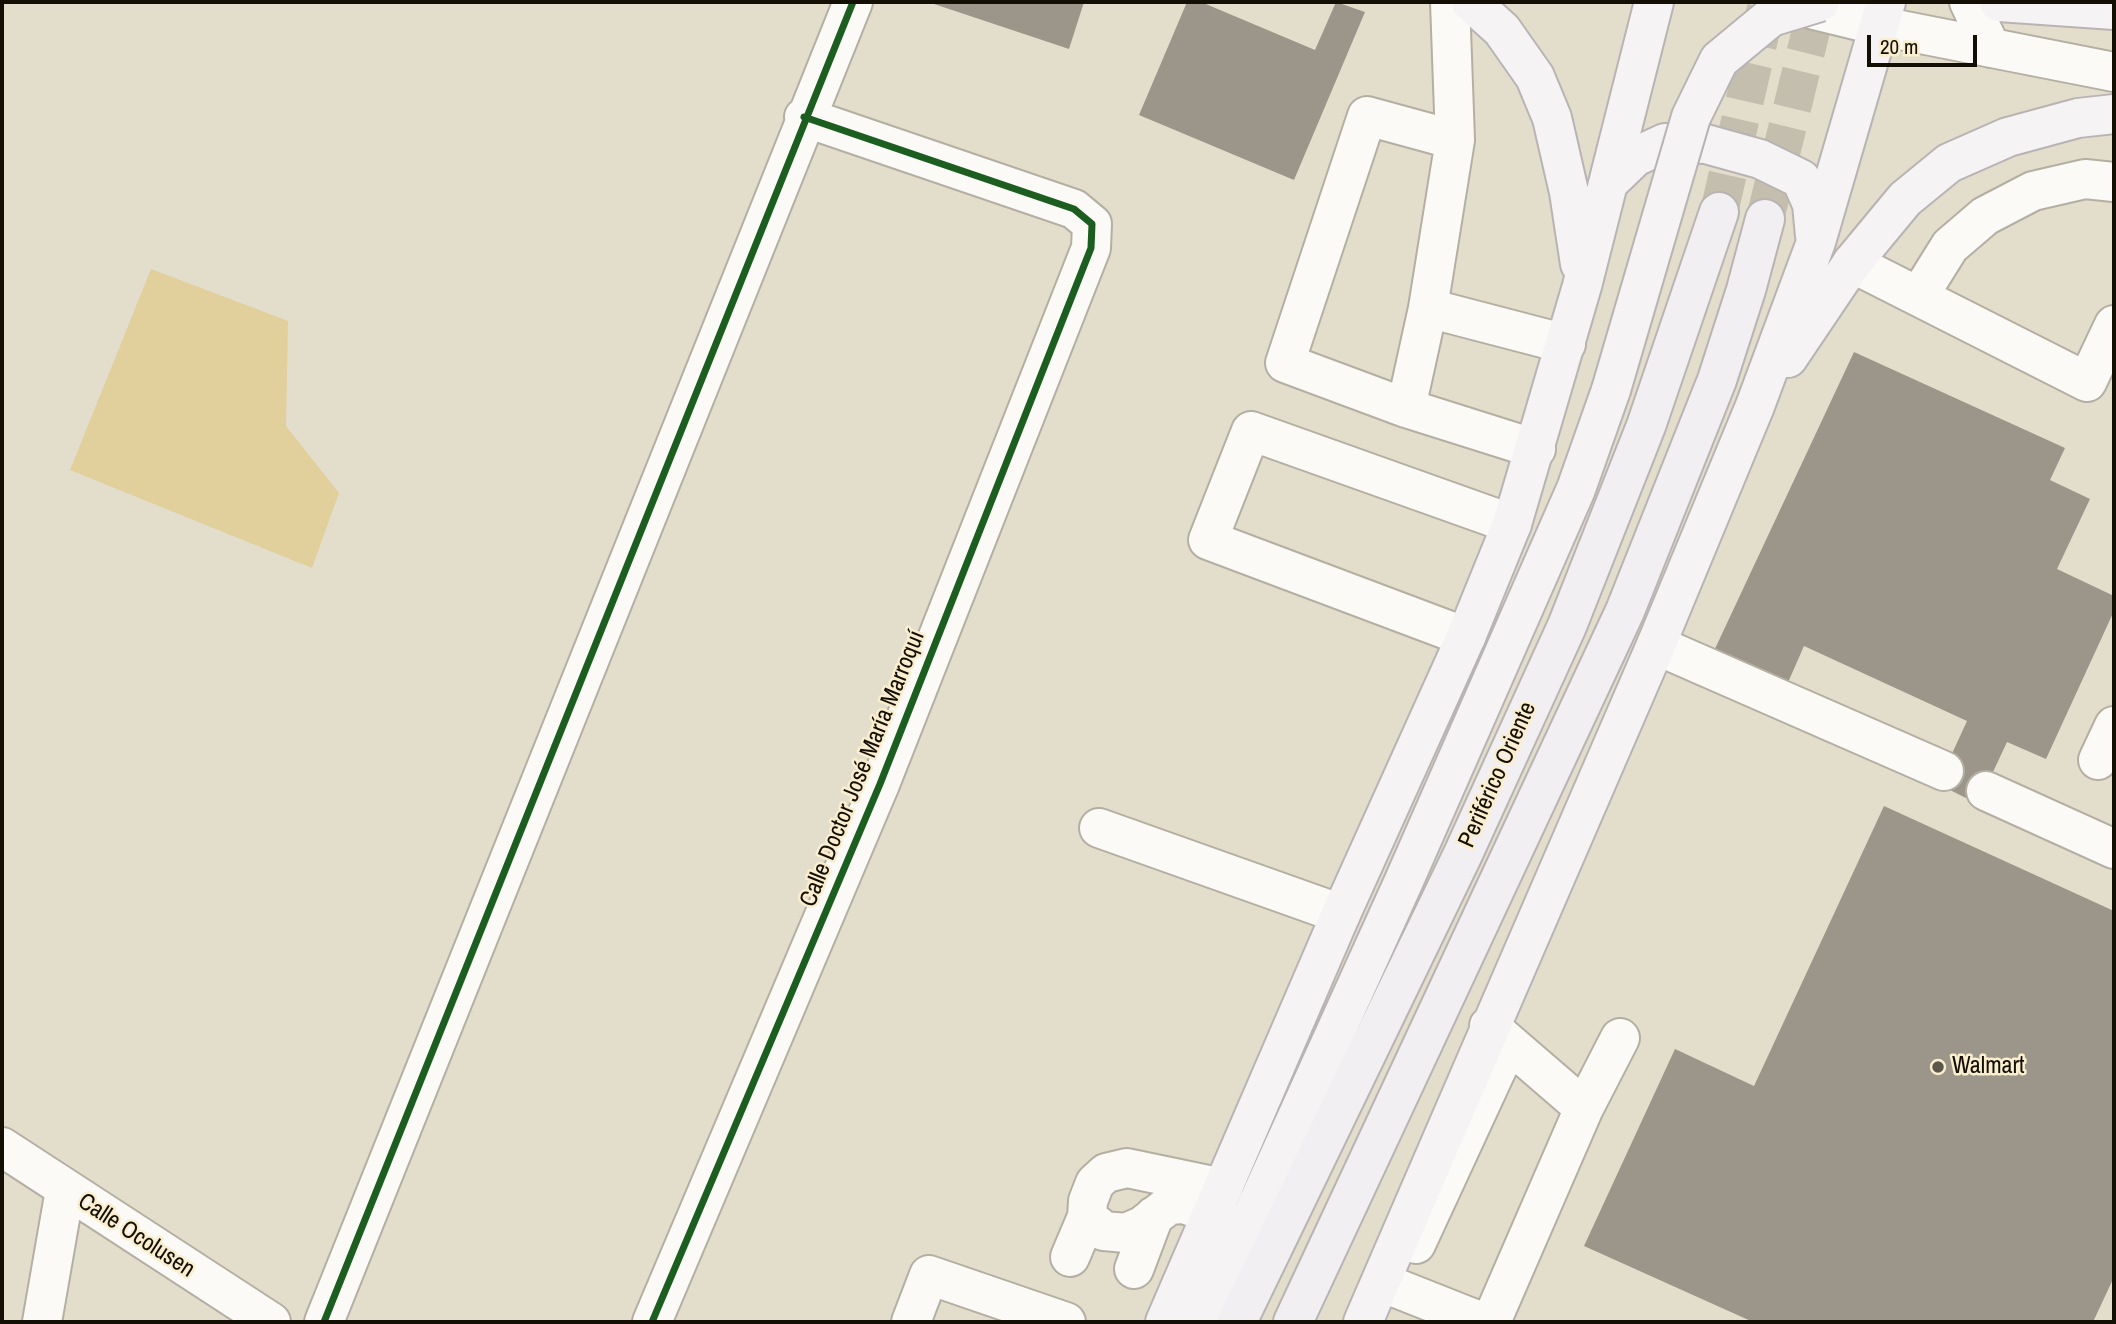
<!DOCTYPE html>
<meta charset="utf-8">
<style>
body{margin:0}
#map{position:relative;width:2116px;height:1324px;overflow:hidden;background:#e3ddcc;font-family:"Archivo Narrow",sans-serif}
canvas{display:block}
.frame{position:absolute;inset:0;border:4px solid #130f05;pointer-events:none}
.scale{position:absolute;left:1867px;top:35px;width:110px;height:32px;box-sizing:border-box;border:4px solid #130f05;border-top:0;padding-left:9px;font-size:21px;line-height:24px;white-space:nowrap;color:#130f05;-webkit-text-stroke:5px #faeecf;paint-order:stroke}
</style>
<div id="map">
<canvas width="2116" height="1324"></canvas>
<div class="frame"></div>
<div class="scale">20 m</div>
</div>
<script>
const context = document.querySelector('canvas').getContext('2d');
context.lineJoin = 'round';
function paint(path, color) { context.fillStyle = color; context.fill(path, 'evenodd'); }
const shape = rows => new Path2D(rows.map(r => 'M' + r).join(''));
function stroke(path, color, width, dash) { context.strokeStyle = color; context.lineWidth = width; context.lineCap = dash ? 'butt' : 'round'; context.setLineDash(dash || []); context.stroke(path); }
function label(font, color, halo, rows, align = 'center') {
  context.font = font + ' "Archivo Narrow",sans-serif'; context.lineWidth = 5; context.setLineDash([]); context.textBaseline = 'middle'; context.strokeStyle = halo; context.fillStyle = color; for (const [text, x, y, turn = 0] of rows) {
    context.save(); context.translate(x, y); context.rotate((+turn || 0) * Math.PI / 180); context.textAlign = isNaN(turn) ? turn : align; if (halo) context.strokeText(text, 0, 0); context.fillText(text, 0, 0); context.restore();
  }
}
paint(shape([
 [151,269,288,321,286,426,339,493,312,568,70,470]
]), '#e1cf9c');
paint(shape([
 [928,2,1084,2,1069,49],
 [1187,2,1201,2,1315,50,1336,2,1365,12,1294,180,1139,115],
 [1854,352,2065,448,2050,480,2090,499,2057,569,2114,596,2114,611,2046,759,2007,742,1978,804,1938,784,1967,721,1804,646,1786,687,1713,653],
 [1884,806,2114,911,2114,1277,2093,1322,1753,1322,1584,1246,1675,1049,1754,1086]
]), '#9b9689');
stroke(shape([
 [1719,212,1767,4],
 [1765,219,1818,2]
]), '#c4beae', 38, [38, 19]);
const minor = shape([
 [1450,2,1455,140,1428,308,1406,408,1285,363,1367,116,1455,140],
 [1782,2,1880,26,2114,72],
 [1969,2,1991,48],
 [1852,263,2087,382,2114,325],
 [1920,294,1950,246,1985,216,2033,191,2085,179,2114,182],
 [1428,308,1566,344],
 [1406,408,1536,449],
 [1466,637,1208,540,1251,431,1512,524],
 [1656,645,1944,771],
 [2098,760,2114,726],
 [1986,791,2114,849],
 [1099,828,1341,914],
 [1489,1026,1584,1108,1491,1322],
 [1584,1108,1620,1038],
 [2,1147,271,1322],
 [1214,1214,1183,1204,1169,1205,1142,1226,1126,1233,1104,1231,1087,1217,1088,1201,1095,1183,1106,1173,1127,1168,1223,1188],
 [1416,1244,1508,1045],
 [1070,1257,1087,1217],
 [1134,1269,1154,1216],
 [1381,1282,1482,1322],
 [42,1322,65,1190],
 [324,1322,853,2],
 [652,1322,880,784,1091,248,1092,224,1074,209,804,117],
 [911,1322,929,1275,1066,1322]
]);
const major = shape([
 [1471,2,1502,30,1535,77,1552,118,1569,192,1580,264],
 [1999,2,2114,10],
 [1608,183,1635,157,1665,143,1706,144,1760,159,1801,179,1812,204,1815,236],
 [1788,358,1852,263,1905,199,1949,163,2008,137,2078,118,2114,114],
 [1165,1322,1341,914,1466,637,1512,524,1582,286,1654,2],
 [1204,1322,1403,883,1576,489,1611,390],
 [1363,1322,1656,645,1755,406,1816,242,1886,2]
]);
const highway = shape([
 [1237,1322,1463,854,1567,626,1646,426,1719,212],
 [1293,1322,1625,611,1717,380,1746,290,1765,219]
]);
stroke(minor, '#b4afa2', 42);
stroke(major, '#b9b4b3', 42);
stroke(highway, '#b9b4b3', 42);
stroke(minor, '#fbfaf7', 38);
stroke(major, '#f5f3f4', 38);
stroke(highway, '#f1eff1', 38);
const majorBridge = shape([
 [1611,390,1691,117,1719,60,1771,17,1820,2]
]);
stroke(majorBridge, '#b9b4b3', 42, []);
stroke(majorBridge, '#f5f3f4', 38);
stroke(shape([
 [324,1322,853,2],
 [652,1322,880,784,1091,248,1092,224,1074,209,804,117]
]), '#1b5e20', 7);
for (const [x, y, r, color] of [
 [1938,1067,7,"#5c574b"]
]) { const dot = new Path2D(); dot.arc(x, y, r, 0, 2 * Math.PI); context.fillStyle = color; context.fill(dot); stroke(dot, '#faeecf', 2.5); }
label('24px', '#130f05', '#faeecf', [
 ["Calle Doctor José María Marroquí",863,769,-68],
 ["Periférico Oriente",1498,775,-66],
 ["Calle Ocolusen",136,1236,33]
]);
label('24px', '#130f05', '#faeecf', [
 ["Walmart",1952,1067]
], 'left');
</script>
